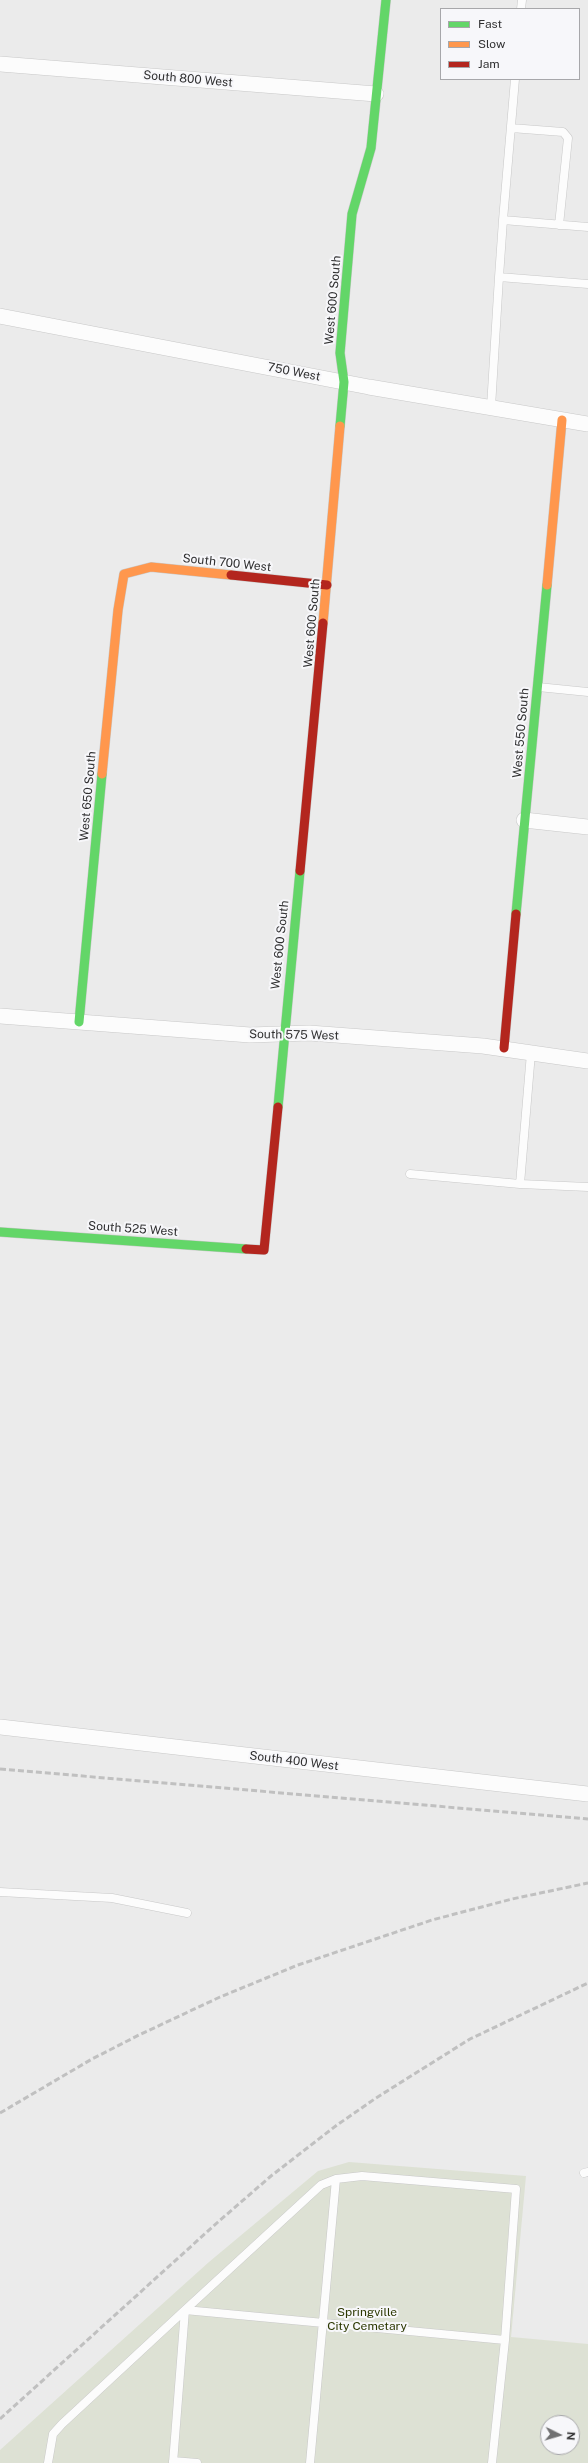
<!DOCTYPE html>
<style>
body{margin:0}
#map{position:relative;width:588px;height:2463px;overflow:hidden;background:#ebebeb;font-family:"Public Sans",sans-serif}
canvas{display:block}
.legend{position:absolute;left:440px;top:8px;width:140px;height:72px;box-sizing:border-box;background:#f7f7fa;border:1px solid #a7a7aa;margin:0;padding:5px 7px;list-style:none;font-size:12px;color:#303031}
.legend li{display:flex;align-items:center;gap:8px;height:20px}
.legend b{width:20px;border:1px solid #a7a7aa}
.north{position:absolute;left:540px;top:2415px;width:40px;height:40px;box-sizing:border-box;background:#f7f7fa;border:1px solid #a7a7aa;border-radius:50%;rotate:95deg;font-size:11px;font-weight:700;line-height:16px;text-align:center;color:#303031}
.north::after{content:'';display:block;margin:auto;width:14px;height:18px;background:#717172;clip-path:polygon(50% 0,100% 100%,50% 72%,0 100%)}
</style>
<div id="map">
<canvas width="588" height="2463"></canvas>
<ul class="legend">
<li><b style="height:5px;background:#63d668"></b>Fast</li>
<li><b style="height:5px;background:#ff974d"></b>Slow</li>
<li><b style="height:5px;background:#b3261e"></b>Jam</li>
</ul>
<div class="north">N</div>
</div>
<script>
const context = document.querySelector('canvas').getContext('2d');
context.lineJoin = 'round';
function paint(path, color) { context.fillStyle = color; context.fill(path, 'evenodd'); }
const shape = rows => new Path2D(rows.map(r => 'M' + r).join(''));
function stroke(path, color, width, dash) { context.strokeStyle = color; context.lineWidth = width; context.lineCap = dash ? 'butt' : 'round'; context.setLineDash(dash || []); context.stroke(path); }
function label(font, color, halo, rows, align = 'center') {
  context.font = font + ' "Public Sans",sans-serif'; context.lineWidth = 4; context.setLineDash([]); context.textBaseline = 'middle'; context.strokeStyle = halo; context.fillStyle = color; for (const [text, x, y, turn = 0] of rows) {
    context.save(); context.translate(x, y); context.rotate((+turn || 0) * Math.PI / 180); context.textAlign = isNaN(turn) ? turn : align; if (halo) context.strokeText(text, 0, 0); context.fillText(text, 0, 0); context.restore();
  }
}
paint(shape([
 [349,2162,526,2176,511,2337,588,2344,588,2463,0,2463,0,2450,209,2262,318,2171],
 [548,2423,572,2423,572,2447,548,2447]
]), '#dde1d4');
const lane = shape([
 [521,9,522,0],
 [515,79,503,220,588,227],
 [511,128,563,132,568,138,559,225],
 [499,277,503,220],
 [491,407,499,277,588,284],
 [538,687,588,692],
 [531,1053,520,1184,588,1187],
 [410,1174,520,1184],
 [0,1892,112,1898,187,1913],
 [584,2173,588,2172],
 [173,2461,197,2463],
 [48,2463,53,2434,62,2424,185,2310,505,2340],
 [173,2463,185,2310,321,2185,336,2179,362,2176,516,2189,505,2340,492,2463],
 [310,2463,336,2179]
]);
const street = shape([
 [0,64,376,94],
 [0,316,369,387,588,424],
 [524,820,588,827],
 [0,1016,250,1035,309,1033,483,1046,588,1061],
 [0,1727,588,1794]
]);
const fast = shape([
 [340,426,344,382,340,353,352,214,371,148,386,0],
 [516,914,547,585],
 [79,1022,102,774],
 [278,1107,300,871],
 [0,1232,246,1249]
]);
const slow = shape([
 [547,585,562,420],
 [323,623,340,426],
 [102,774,118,610,124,574,151,567,231,575]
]);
const jam = shape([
 [231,575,327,585],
 [300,871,323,623],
 [504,1048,516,914],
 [246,1249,264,1250,278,1107]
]);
stroke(lane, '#c8c8c8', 9);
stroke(street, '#c8c8c8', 16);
stroke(fast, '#c8c8c8', 10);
stroke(slow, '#c8c8c8', 10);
stroke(jam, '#c8c8c8', 10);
stroke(lane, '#fcfcfc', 8);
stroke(street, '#fcfcfc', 15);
stroke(fast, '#63d668', 9);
stroke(slow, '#ff974d', 9);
stroke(jam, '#b3261e', 9);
stroke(shape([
 [0,1769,588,1819],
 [0,2113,92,2059,139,2035,220,1997,298,1965,432,1920,512,1899,588,1883],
 [0,2419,218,2222,271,2176,337,2125,376,2098,470,2039,588,1983]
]), '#c0c0c0', 3, [6, 3]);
label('12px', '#303031', '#f7f7fa', [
 ["South 800 West",188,79,5],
 ["West 600 South",333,300,-85],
 ["750 West",294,372,11],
 ["South 700 West",227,563,6],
 ["West 600 South",312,623,-85],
 ["West 550 South",521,733,-85],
 ["West 650 South",88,796,-85],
 ["West 600 South",280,945,-84],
 ["South 575 West",294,1035,1],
 ["South 525 West",133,1229,4],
 ["South 400 West",294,1761,7]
]);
label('12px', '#2c3800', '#f7f7fa', [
 ["Springville",367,2312],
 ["City Cemetary",367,2326]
]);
</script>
